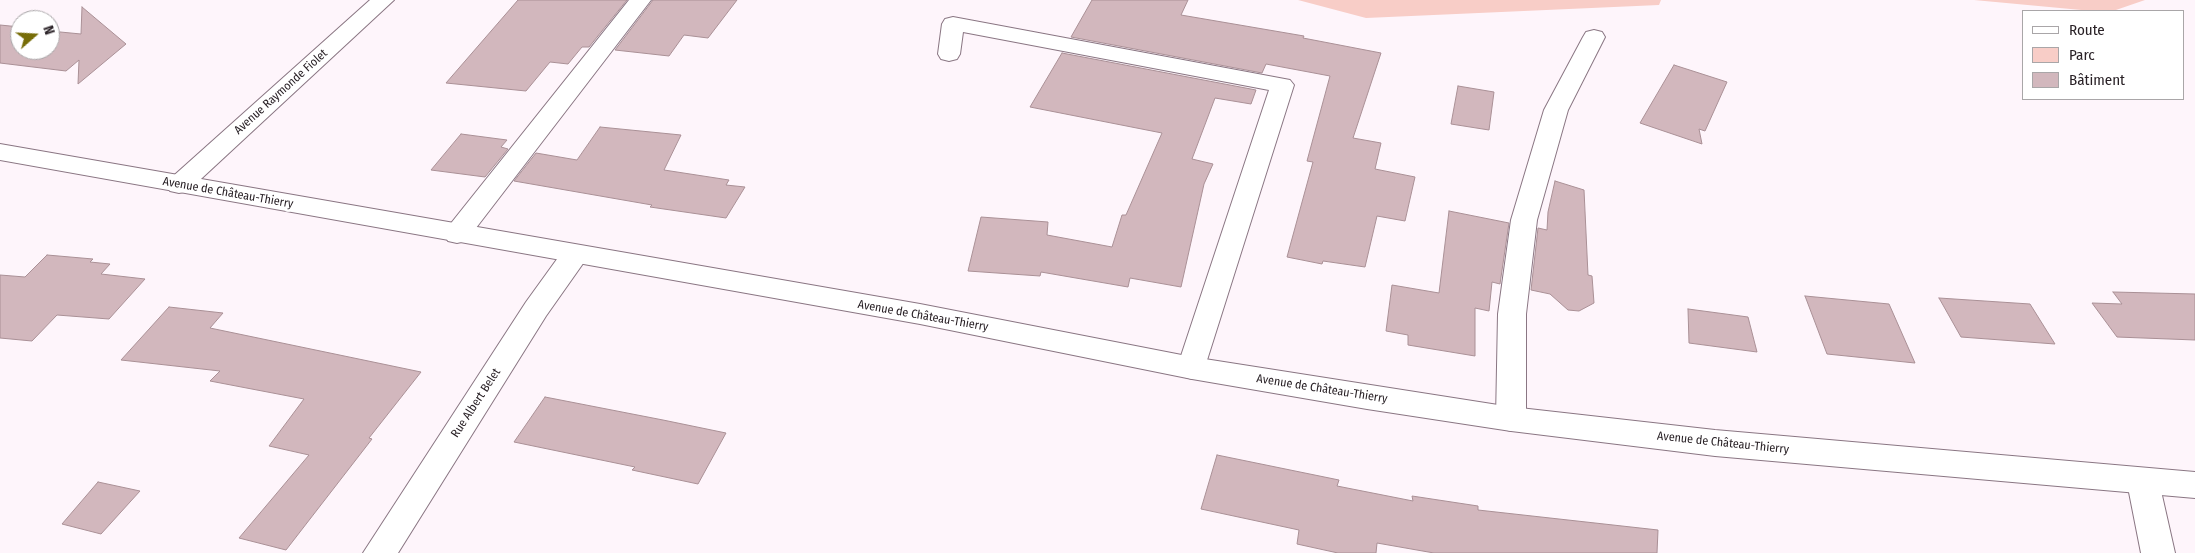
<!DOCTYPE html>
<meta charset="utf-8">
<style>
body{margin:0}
#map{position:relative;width:2195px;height:553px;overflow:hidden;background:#fef5fb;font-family:"Fira Sans Condensed",sans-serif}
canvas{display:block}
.legend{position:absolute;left:2022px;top:10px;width:162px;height:90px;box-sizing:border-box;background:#fff;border:1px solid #a9a6a8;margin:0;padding:6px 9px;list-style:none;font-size:15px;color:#292126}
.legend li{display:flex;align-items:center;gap:10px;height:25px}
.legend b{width:25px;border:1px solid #a9a6a8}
.north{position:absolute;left:10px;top:10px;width:50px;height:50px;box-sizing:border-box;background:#fff;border:1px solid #a9a6a8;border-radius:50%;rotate:71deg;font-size:14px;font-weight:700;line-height:20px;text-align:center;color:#292126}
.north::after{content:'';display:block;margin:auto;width:18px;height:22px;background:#776d08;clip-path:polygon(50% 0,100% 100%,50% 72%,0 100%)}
</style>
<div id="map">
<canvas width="2195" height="553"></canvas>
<ul class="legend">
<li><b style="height:6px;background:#fff"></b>Route</li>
<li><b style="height:14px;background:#f8cdc7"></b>Parc</li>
<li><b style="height:14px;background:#d2b7bd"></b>Bâtiment</li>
</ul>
<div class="north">N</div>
</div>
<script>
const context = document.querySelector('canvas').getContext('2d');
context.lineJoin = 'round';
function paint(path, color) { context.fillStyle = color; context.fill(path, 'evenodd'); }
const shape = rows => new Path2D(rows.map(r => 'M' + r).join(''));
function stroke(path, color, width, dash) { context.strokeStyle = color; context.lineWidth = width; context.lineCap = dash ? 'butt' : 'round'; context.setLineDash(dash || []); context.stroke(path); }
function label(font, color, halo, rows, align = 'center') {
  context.font = font + ' "Fira Sans Condensed",sans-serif'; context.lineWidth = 5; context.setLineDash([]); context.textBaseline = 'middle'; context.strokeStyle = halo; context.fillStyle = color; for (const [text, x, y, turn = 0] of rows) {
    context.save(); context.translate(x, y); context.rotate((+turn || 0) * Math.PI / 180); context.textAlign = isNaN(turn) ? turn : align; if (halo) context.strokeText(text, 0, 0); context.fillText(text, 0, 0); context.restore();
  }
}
paint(shape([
 [1298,0,1661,0,1659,5,1366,18],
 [1974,0,2145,0,2113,11,2092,11]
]), '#f8cdc7');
const building = shape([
 [518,0,627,0,589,47,582,47,568,64,550,62,526,91,446,83,518,0],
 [653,0,737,0,708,38,684,35,669,56,615,50,653,0],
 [1092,0,1188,0,1181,15,1304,36,1303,38,1381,53,1353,138,1381,143,1375,169,1415,177,1405,221,1377,216,1365,267,1323,261,1322,264,1287,257,1313,162,1307,161,1330,76,1266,64,1262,73,1071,37,1092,0],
 [82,7,126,44,78,84,79,60,66,71,0,63,0,25,20,27,20,50,50,50,50,31,81,34,82,7],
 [1062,53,1256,90,1251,104,1215,98,1192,159,1213,164,1204,184,1181,287,1130,278,1128,287,1041,272,1040,276,968,271,981,217,1048,222,1047,235,1112,247,1122,215,1126,215,1162,133,1030,107,1062,53],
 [1674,65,1727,82,1705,131,1699,129,1702,144,1640,123,1674,65],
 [1458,86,1494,92,1489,130,1451,124,1458,86],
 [600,127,681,135,664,170,729,180,726,185,745,187,726,218,650,207,652,205,514,181,536,153,577,160,600,127],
 [461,134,507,140,501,147,508,149,485,177,431,170,461,134],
 [1555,181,1584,190,1588,275,1592,276,1594,303,1579,311,1568,310,1550,294,1531,290,1538,228,1547,230,1548,212,1555,181],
 [1449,211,1509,223,1500,284,1492,282,1489,311,1475,308,1475,356,1408,345,1408,335,1386,331,1392,285,1439,293,1449,211],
 [47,255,93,259,90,262,110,264,101,274,145,279,109,319,57,315,32,341,0,338,0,275,25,277,47,255],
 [2113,292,2195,294,2195,340,2117,337,2092,303,2122,304,2113,292],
 [1805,296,1889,304,1915,363,1827,354,1805,296],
 [1939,298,2030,304,2055,344,1961,337,1939,298],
 [169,307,223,313,210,328,421,372,369,438,372,439,286,550,239,538,309,455,269,446,304,399,210,381,220,371,121,360,169,307],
 [1688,309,1748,317,1757,352,1689,343,1688,309],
 [545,397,663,420,726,433,698,484,632,470,635,467,514,442,545,397],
 [1217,455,1339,480,1337,486,1413,501,1412,496,1478,506,1478,510,1658,530,1657,553,1434,553,1377,543,1376,553,1338,553,1297,544,1299,530,1201,509,1217,455],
 [98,482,140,491,101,534,62,524,98,482]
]);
paint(building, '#d2b7bd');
stroke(building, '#aa9096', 1);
const street = shape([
 [370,0,394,0,188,191,179,193,170,191,166,185,170,179,370,0],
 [629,0,651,0,466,241,457,243,448,241,444,234,448,227,629,0],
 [953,17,1290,80,1294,85,1202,376,1192,379,1182,376,1177,368,1269,90,963,32,960,54,957,59,949,61,941,59,938,54,942,24,945,19,953,17],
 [1594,30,1602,32,1605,37,1568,110,1537,220,1526,314,1526,419,1522,428,1511,431,1500,428,1496,419,1498,314,1511,220,1544,110,1583,37,1586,32,1594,30],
 [575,245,585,248,589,255,546,316,398,553,363,553,526,302,565,248,575,245],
 [2143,469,2154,473,2159,482,2175,553,2141,553,2127,482,2132,473,2143,469]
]);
const primary = shape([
 [0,144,920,304,1192,357,1511,407,1715,430,2195,472,2195,498,1715,456,1511,431,1367,409,1192,379,920,324,0,160,0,144]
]);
stroke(street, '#8a7683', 2);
stroke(primary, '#8a7683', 2);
paint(street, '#fff');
paint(primary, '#fff');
label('12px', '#292126', '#fff', [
 ["Avenue Raymonde Fiolet",281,92,-42],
 ["Avenue de Château-Thierry",228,193,10],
 ["Avenue de Château-Thierry",923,316,10],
 ["Avenue de Château-Thierry",1322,389,9],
 ["Rue Albert Belet",476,403,-57],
 ["Avenue de Château-Thierry",1723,443,6]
]);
</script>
